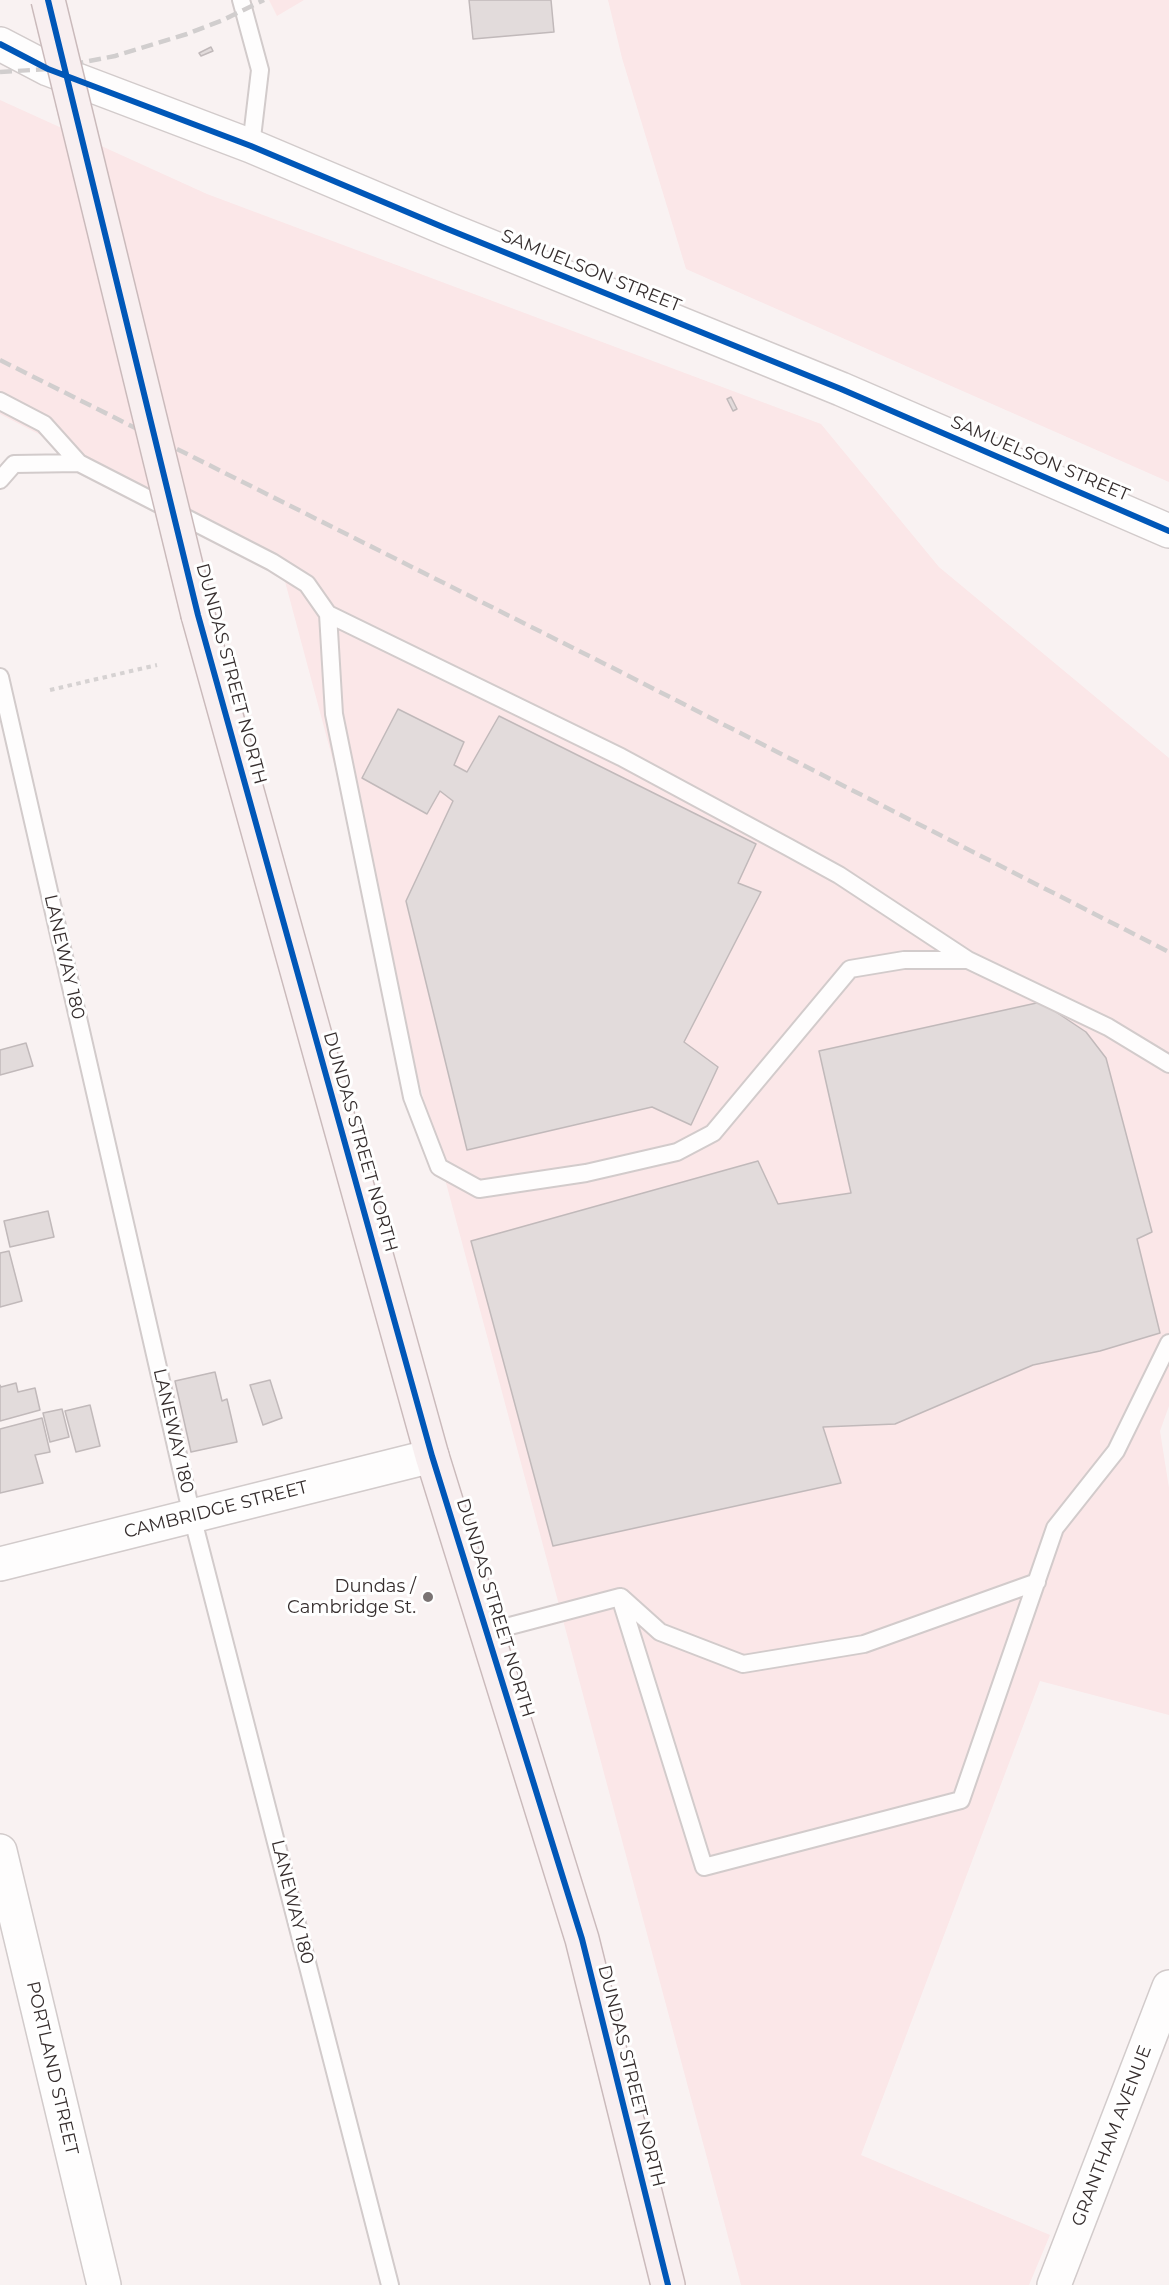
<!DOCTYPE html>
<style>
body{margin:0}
canvas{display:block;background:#f9f2f2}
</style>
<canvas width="1169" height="2285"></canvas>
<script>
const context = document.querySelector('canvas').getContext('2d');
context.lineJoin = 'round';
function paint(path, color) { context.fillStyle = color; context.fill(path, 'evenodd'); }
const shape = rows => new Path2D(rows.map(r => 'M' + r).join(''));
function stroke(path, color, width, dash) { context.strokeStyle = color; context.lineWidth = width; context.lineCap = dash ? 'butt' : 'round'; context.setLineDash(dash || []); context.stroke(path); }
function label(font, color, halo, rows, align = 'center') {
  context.font = font + ' Montserrat,sans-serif'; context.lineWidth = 6; context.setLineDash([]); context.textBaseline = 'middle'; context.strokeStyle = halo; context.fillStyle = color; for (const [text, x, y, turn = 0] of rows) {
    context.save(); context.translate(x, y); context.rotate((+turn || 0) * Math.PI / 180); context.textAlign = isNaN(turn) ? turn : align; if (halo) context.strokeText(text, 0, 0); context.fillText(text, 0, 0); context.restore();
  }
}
paint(shape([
 [269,0,304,0,277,16],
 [608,0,1169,0,1169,482,686,269,622,58],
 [0,100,207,194,821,424,939,567,1169,758,1169,1406,1160,1431,1169,1488,1169,1715,1040,1681,861,2155,1050,2235,1029,2285,741,2285,279,559,0,414]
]), '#fbe7e8');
const building = shape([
 [469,0,551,0,554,32,473,39,469,0],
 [211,47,213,51,201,56,199,53,211,47],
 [731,397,737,409,733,411,727,399,731,397],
 [398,709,464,742,454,765,467,772,499,716,756,844,738,883,761,892,684,1042,718,1067,691,1125,652,1107,467,1150,406,901,453,801,440,791,427,814,362,778,398,709],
 [1041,1002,1086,1032,1106,1058,1152,1232,1137,1239,1160,1333,1100,1351,1033,1365,895,1424,823,1427,841,1483,553,1546,471,1241,758,1161,778,1204,851,1193,819,1051,1041,1002],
 [26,1043,33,1066,0,1075,0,1050,26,1043],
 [48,1211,54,1237,10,1247,4,1221,48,1211],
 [9,1251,22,1301,0,1307,0,1253,9,1251],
 [215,1372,222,1401,227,1399,237,1442,191,1452,175,1381,215,1372],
 [270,1380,282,1418,263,1425,250,1385,270,1380],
 [16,1383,18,1392,35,1388,40,1410,0,1421,0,1385,1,1387,16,1383],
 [90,1405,100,1446,76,1452,65,1411,90,1405],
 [62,1409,69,1437,50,1442,43,1413,62,1409],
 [42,1418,50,1452,35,1455,43,1483,0,1493,0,1429,42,1418]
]);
paint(building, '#e2dbdb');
stroke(building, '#c1b9ba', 1.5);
const service = shape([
 [241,0,260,70,251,146],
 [0,401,44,424,79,463],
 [0,480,14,464,79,463,272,562,307,584,328,614,334,714,412,1097,439,1167,479,1189,586,1173,677,1152,713,1133,850,969,904,960,968,960,1108,1027,1169,1064],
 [328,614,621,757,788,847,839,875,968,960],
 [0,677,192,1516,390,2285],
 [621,1597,660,1632,743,1664,864,1644,1037,1582],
 [487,1632,620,1597,704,1867,961,1800,1055,1528,1116,1451,1169,1343]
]);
const minor = shape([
 [0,1564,432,1456],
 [0,1851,104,2285],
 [1054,2285,1169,1987]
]);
const tertiary = shape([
 [0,44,48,69,251,146,445,228,841,389,1169,531]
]);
const primary = shape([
 [198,615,432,1456,582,1939,668,2285]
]);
stroke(service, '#d2cbcb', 20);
stroke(minor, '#d2cbcb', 36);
stroke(tertiary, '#d2cbcb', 36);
stroke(primary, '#cababb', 36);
stroke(shape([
 [50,690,157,665]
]), '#d6d2d2', 4, [4.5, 4.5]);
stroke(service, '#fefdfd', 16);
stroke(minor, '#fefdfd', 33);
stroke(tertiary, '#fefdfd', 33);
stroke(primary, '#f8eff0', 33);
stroke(shape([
 [0,72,48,69,115,56,187,34,223,20,264,0],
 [0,360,611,667,1169,952]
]), '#d1cece', 4.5, [12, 6]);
const primaryBridge = shape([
 [48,0,198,615]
]);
stroke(primaryBridge, '#cababb', 36, []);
stroke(primaryBridge, '#f8eff0', 33);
stroke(shape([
 [48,0,198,615,432,1456,582,1939,668,2285],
 [0,44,48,69,251,146,445,228,841,389,1169,531]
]), '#0057b8', 6);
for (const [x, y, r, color] of [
 [428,1597,6,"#7a7373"]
]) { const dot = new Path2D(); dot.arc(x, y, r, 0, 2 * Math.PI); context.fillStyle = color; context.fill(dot); stroke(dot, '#fff', 2); }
label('18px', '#362e2e', '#fff', [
 ["SAMUELSON STREET",591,271,22],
 ["SAMUELSON STREET",1040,459,23],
 ["DUNDAS STREET NORTH",231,674,75],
 ["LANEWAY 180",64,957,77],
 ["DUNDAS STREET NORTH",360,1142,74],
 ["LANEWAY 180",173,1431,77],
 ["CAMBRIDGE STREET",216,1510,-14],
 ["DUNDAS STREET NORTH",495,1608,73],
 ["LANEWAY 180",292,1902,76],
 ["PORTLAND STREET",52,2068,77],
 ["DUNDAS STREET NORTH",631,2076,76],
 ["GRANTHAM AVENUE",1112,2136,-69]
]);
label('18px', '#362e2e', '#fff', [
 ["Dundas /",416,1587],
 ["Cambridge St.",416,1608]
], 'right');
</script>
